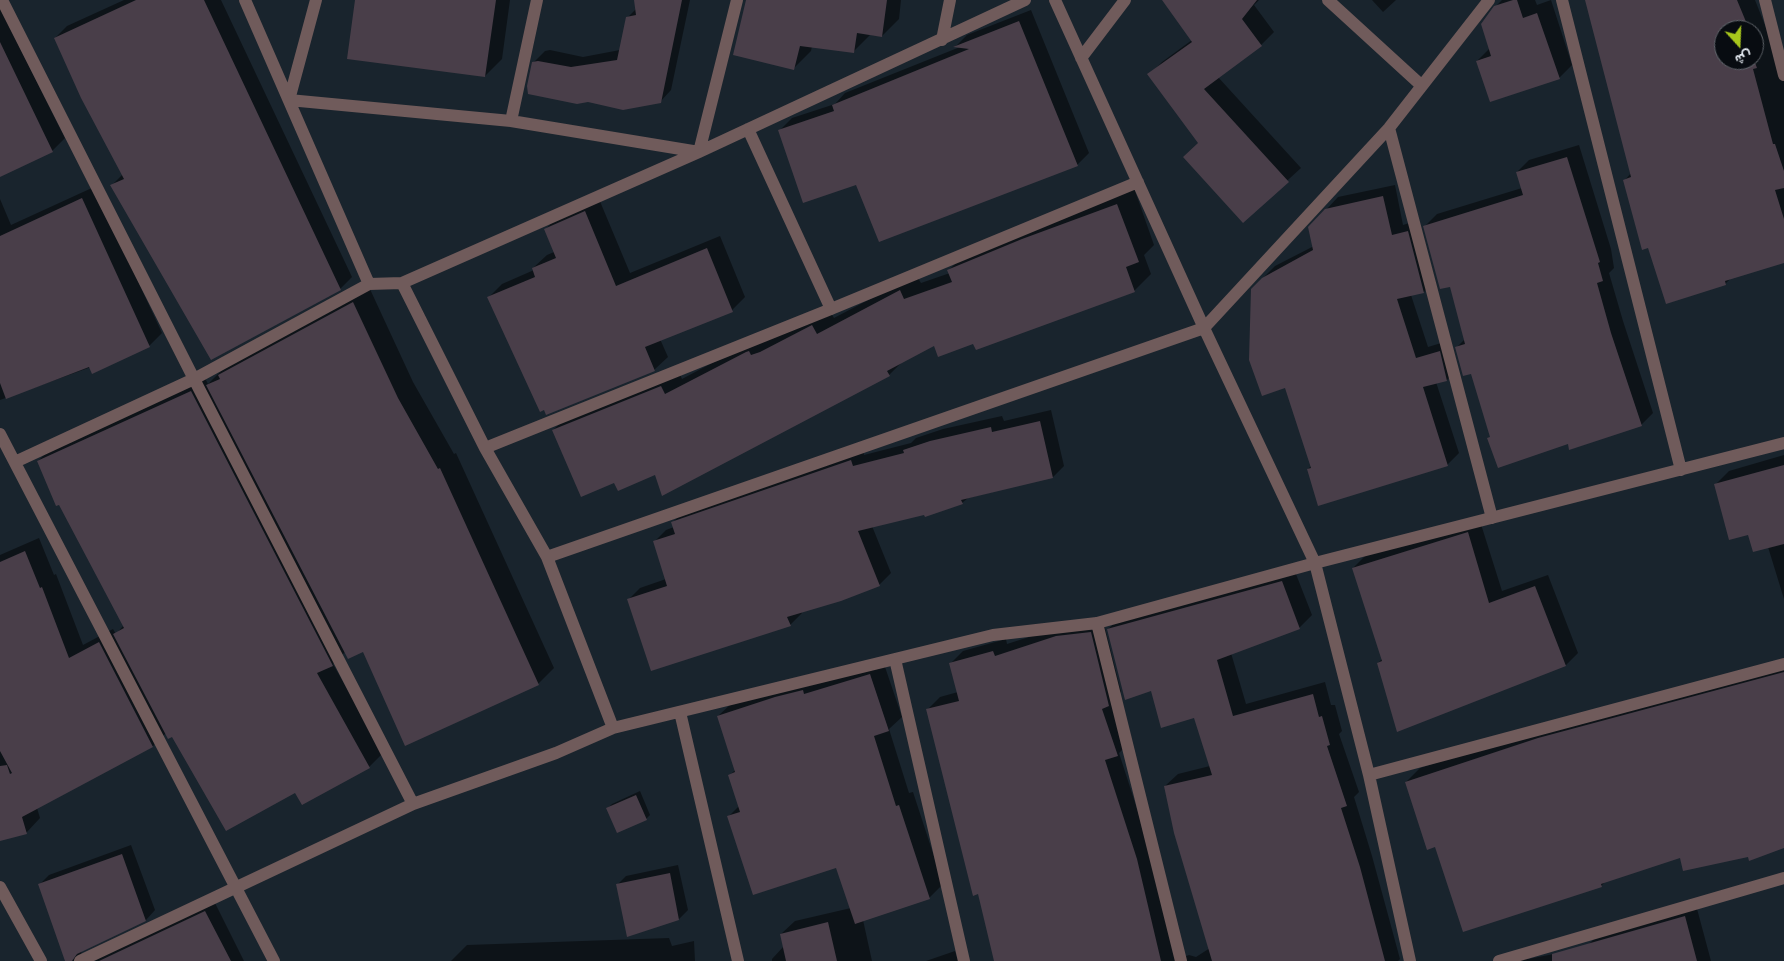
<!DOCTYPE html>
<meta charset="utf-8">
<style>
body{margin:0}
#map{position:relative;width:1784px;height:961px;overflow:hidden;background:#19242d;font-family:Jost,Vazirmatn,sans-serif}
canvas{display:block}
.north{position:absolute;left:1714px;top:20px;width:50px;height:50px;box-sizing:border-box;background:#080c11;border:1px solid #61666c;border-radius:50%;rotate:160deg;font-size:14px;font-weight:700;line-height:20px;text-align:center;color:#e7edf4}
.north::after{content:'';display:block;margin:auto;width:18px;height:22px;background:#a8c71c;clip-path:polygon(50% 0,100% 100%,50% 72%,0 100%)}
</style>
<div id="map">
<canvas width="1784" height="961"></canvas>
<div class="north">ش</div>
</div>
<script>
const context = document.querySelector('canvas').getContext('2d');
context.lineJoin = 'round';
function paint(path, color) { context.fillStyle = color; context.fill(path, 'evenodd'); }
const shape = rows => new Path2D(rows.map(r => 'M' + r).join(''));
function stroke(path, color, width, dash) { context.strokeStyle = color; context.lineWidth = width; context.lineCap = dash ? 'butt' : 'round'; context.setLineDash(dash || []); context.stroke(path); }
paint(shape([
 [124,0,221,0,352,277,340,289,112,185,123,174,55,38,67,26],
 [357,0,510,0,502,59,485,76],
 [635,0,690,0,671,90,660,102,533,63,545,51,550,50,583,57,620,50,627,18,636,9],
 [747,0,901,0,899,19,882,36,870,35,853,52,812,46,811,51,794,68],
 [1163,0,1259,0,1254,5,1274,32,1261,45,1218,77,1301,168,1243,221,1199,143,1149,75,1162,62,1192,40],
 [1372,0,1396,0,1383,12],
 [1502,0,1535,0,1537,5,1551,0,1572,65,1559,78,1477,61,1490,48,1495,7],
 [1586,0,1755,0,1784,73,1784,262,1731,278,1725,284,1649,246,1625,180,1631,173],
 [1724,30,1754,30,1754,60,1724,60],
 [0,8,65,138,52,151,0,176],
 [1031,10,1089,153,1077,165,856,184,780,130,792,118,835,104,845,93,960,47,956,46,967,35],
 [1579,145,1611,249,1614,268,1609,273,1623,321,1653,413,1641,425,1568,442,1491,436,1472,373,1457,347,1465,339,1451,286,1425,226,1437,214,1522,188,1517,172,1529,160],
 [1395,185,1403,225,1419,220,1435,280,1424,292,1411,295,1428,347,1451,340,1458,368,1447,380,1436,382,1459,453,1447,465,1308,469,1311,466,1263,278,1275,266,1314,246,1326,210,1338,197],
 [94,187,162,333,149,346,0,400,0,199,11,225],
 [1134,188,1154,245,1144,255,1151,274,1134,291,974,342,935,344,903,361,889,375,656,473,615,482,553,430,570,414,678,370,682,379,763,336,829,310,834,318,916,275,921,283,950,273,949,270,965,254],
 [599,199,630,273,720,236,745,297,732,310,660,339,668,357,654,370,489,297,502,284,534,270,533,268,547,255,554,252,545,230,558,216],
 [369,287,413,382,454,454,456,453,554,668,538,684,363,651,345,652,333,664,383,753,369,767,295,791,166,733,153,746,37,808,40,818,27,832,0,840,0,555,39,538,54,575,56,574,83,645,113,629,116,634,124,625,38,461,52,447,205,378,208,384,223,369],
 [1051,410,1064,466,1053,477,968,498,962,503,872,526,891,573,879,585,801,611,802,613,790,625,628,600,640,588,666,579,654,542,666,530,674,527,672,523,684,511,863,449,864,455,911,443,916,438,943,429,1002,416,1004,421],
 [1784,455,1784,599,1768,547,1749,533,1715,485,1729,471],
 [1480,521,1502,591,1548,575,1578,653,1566,665,1398,730,1378,663,1382,659,1353,568,1366,555],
 [1294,569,1312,615,1299,628,1231,653,1246,704,1325,682,1331,705,1335,705,1342,731,1339,734,1359,792,1354,797,1372,856,1400,959,1398,961,995,961,979,893,927,710,940,697,958,692,951,663,963,651,1006,639,1007,644,1070,624,1103,620,1121,692,1115,698,1130,742,1119,753,1149,846,1176,960,1189,955,1196,957,1210,948,1165,786,1178,774,1210,766,1195,717,1151,689,1108,629,1121,617],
 [883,661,902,717,889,729,909,793,913,792,943,884,929,898,863,920,872,961,772,961,772,959,784,946,781,934,795,921,851,908,837,867,729,816,740,805,730,775,736,769,718,716,732,703],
 [1784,663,1784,847,1749,856,1681,857,1606,881,1601,886,1436,846,1406,782,1420,768,1553,725],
 [640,791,650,815,646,819,608,808,612,804],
 [131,845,155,910,146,920,82,950,81,954,215,903,244,961,66,961,39,885,49,875],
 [678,865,688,910,679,919,617,885,626,876],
 [1696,905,1711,961,1498,961,1526,954,1528,959,1590,947,1589,944,1601,932],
 [669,938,672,946,694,941,695,961,451,961,467,945],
 [955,951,958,961,926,961]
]), '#0007');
paint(shape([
 [136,0,204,0,341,290,211,360,110,185,124,179,81,98,54,38],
 [355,0,496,0,485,77,347,59],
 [634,0,682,0,661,103,623,110,588,102,577,104,528,94,527,86,532,62,538,61,571,67,617,60,626,17,636,15],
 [746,0,887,0,882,37,857,33,854,53,800,46,794,70,733,55],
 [1162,0,1257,0,1242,19,1262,46,1204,89,1289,182,1243,223,1183,157,1198,143,1147,74,1192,42],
 [1513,0,1517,0,1523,18,1537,13,1560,79,1490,102,1476,61,1491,56,1481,24,1494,6],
 [1585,0,1737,0,1749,29,1724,30,1724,60,1754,60,1757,68,1753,69,1773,144,1775,144,1784,171,1784,188,1775,190,1784,219,1784,263,1725,281,1726,285,1666,304,1648,248,1642,250,1623,180,1631,177],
 [1019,21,1078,166,879,242,856,185,803,203,778,130,834,111,832,105,969,49,953,47],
 [0,42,53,152,0,177],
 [1567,157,1600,262,1598,263,1603,281,1597,283,1611,333,1642,426,1569,450,1568,444,1498,468,1487,438,1490,437,1471,374,1463,376,1455,347,1465,344,1450,287,1440,289,1423,226,1523,195,1516,172],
 [1383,196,1392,235,1408,231,1424,293,1397,299,1416,358,1440,351,1447,381,1423,387,1448,466,1318,506,1307,469,1311,468,1285,388,1262,396,1249,360,1251,289,1262,278,1313,250,1308,227,1325,209],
 [82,198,150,347,92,374,89,367,6,399,0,383,0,236],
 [1117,204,1139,262,1126,267,1135,292,976,350,973,344,938,357,934,346,887,371,890,376,662,496,655,475,618,491,614,483,581,497,552,430,661,386,665,394,746,352,749,351,751,355,760,352,812,325,817,334,900,290,904,299,952,282,947,270,1022,239],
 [585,211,616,286,707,248,733,312,645,347,655,371,546,415,544,410,540,412,487,297,535,277,532,268,556,258,544,229],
 [353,302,398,398,438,469,440,468,539,685,405,746,363,652,348,659,206,385,220,379,218,375],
 [191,391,333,666,317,673,370,768,302,805,295,793,226,831,172,737,168,739,113,634,124,628,59,505,56,506,37,461],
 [1040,421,1053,478,961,500,963,504,925,517,924,515,858,531,880,586,841,601,787,617,791,626,651,671,627,599,667,586,653,541,675,534,671,522,851,460,853,466,904,453,903,450,930,441,991,427,992,432],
 [1784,465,1784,544,1753,552,1748,535,1729,540,1714,484],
 [1468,532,1489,603,1535,586,1566,666,1397,732,1377,663,1382,661,1352,568],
 [25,551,40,588,42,587,69,658,99,642,153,747,22,817,27,834,0,841,0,766,7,765,10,774,12,773,0,751,0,562],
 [1282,581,1300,629,1217,660,1233,716,1313,694,1319,717,1322,716,1330,745,1327,746,1347,806,1341,808,1360,867,1385,961,1212,961,1174,833,1164,786,1212,775,1194,718,1161,728,1151,691,1125,700,1107,629],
 [1091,632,1109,706,1102,709,1118,756,1105,760,1137,859,1161,961,994,961,978,894,973,896,926,709,959,701,949,663,993,651,995,656,1056,636],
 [1784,672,1784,848,1749,861,1748,857,1683,871,1680,858,1601,884,1602,887,1463,932,1435,847,1427,850,1405,782,1538,738],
 [870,674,889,731,874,736,896,806,899,805,930,899,855,924,836,868,753,895,727,816,740,812,728,775,735,772,717,716,775,697,803,690,804,694],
 [636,795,647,820,617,833,606,808],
 [122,854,146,921,77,954,72,961,65,961,38,884],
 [670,873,679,920,627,937,616,884],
 [205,911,231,961,99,961],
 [1685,916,1697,961,1552,961,1552,954],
 [828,922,837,961,786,961,780,934]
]), '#493e49');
stroke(shape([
 [2,0,194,379,413,804],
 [245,0,369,284],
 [316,0,289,100,511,121,699,152,737,0],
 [1328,0,1422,86],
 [1562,0,1681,470],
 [1765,0,1784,75],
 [942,40,950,0],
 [1081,58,1125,0],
 [511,121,537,0],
 [1389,128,1492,518],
 [748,129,831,309],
 [402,283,485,448,547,557,613,728],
 [0,434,274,961],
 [485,448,831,309,1138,182],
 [15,462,194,379,369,284,402,283,699,152,1025,0],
 [547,557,1204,328,1055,0],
 [1097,623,1181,961],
 [895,659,964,961],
 [680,712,738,961],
 [1369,775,1784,664],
 [0,887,41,961],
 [80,961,413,804,556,753,613,728,993,635,1097,623,1315,563,1784,443],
 [1410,961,1369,775,1315,563,1204,328,1389,128,1489,0],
 [1499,961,1784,878]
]), '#705b5b', 12);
</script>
